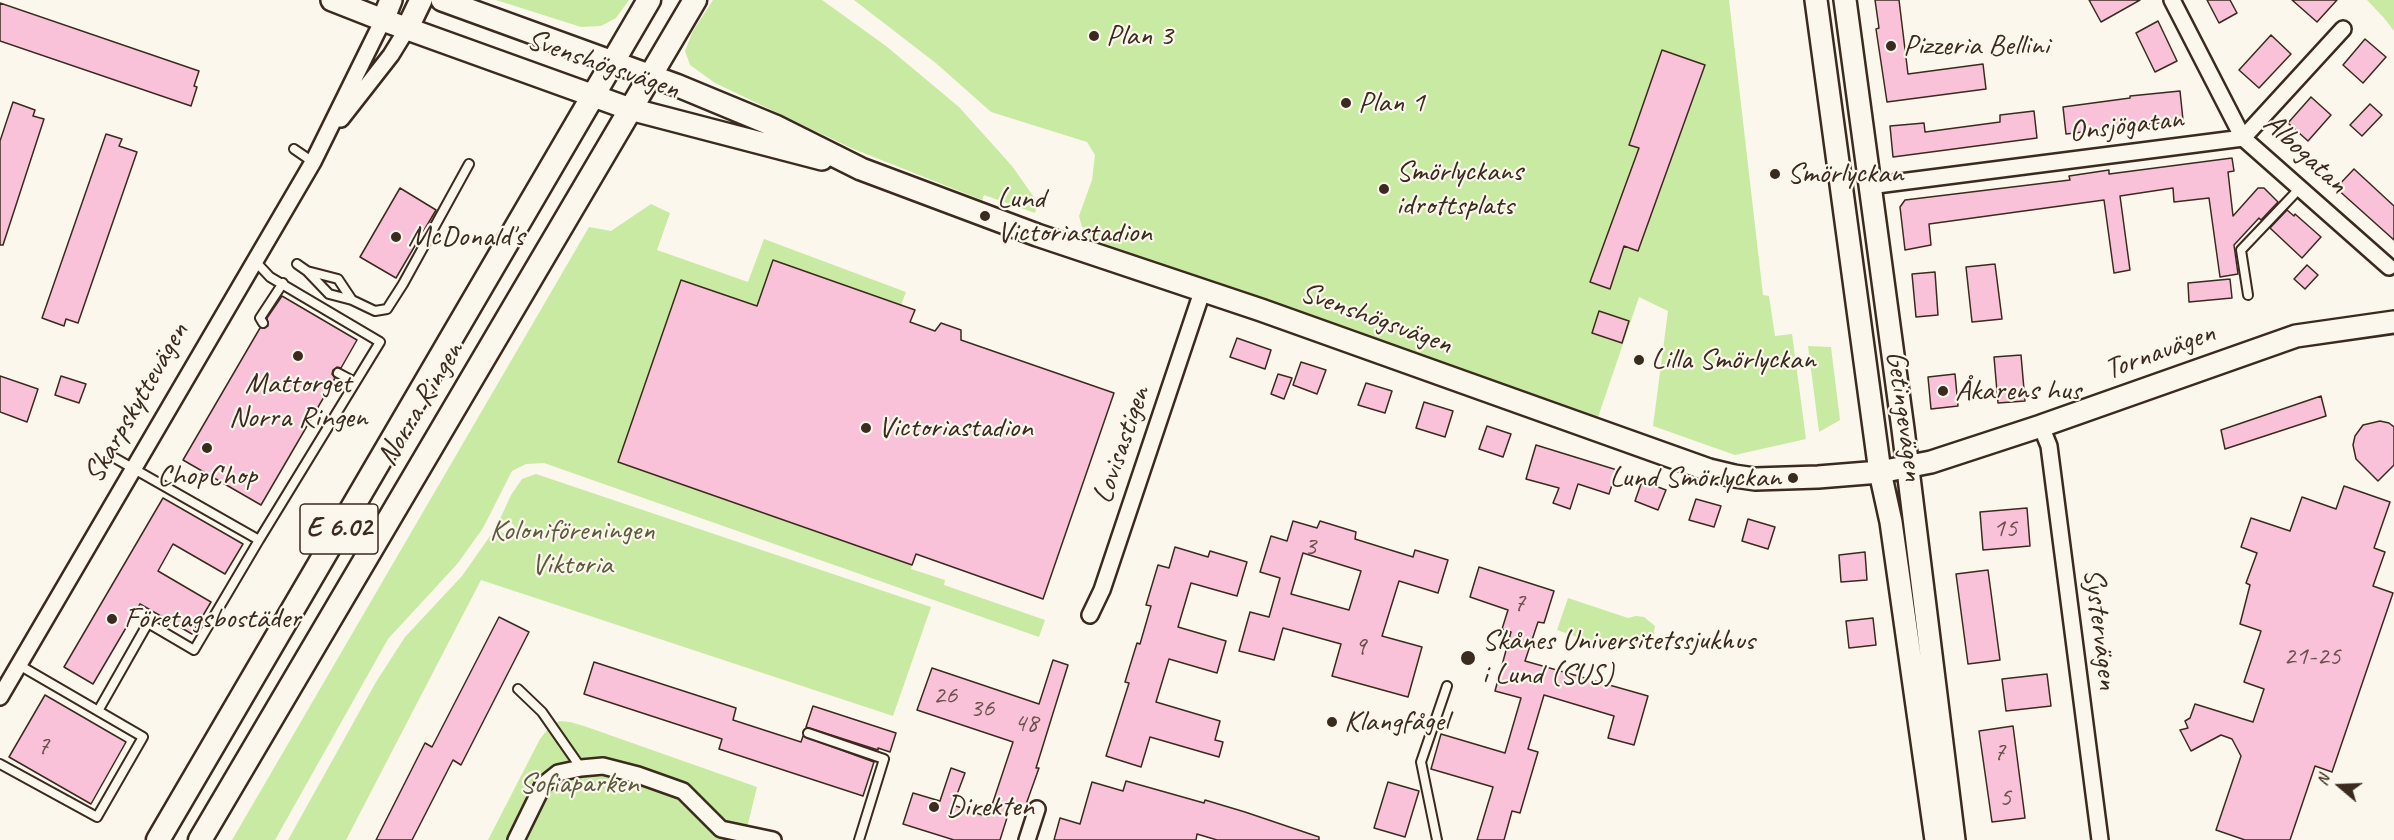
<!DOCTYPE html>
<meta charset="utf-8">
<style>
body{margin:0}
#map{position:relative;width:2394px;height:840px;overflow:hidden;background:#fbf7ec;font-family:Caveat,sans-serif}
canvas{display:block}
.north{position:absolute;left:2310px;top:756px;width:60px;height:60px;-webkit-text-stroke:4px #fbf7ec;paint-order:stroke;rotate:289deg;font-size:16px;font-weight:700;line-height:24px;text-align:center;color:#3b2a1e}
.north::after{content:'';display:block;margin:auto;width:21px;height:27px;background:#3b2a1e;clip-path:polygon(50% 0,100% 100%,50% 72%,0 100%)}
</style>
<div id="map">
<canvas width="2394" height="840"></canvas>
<div class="north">N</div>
</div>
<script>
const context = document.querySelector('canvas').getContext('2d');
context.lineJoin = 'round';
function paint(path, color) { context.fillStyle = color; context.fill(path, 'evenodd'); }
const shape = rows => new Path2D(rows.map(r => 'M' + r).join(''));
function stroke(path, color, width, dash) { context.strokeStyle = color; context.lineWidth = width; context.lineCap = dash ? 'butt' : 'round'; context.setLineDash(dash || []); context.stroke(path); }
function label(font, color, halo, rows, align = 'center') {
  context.font = font + ' Caveat,sans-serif'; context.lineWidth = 4.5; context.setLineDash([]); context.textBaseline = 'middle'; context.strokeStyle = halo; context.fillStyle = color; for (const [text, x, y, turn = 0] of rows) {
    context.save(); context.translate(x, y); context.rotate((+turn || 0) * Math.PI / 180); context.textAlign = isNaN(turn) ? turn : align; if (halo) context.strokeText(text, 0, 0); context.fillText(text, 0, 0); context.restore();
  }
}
paint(shape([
 [496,0,629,0,616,18,601,26,581,27],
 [713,0,822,0,886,46,959,107,1012,166,1038,203,1035,213,984,195,982,200,851,148,715,83,690,65,685,51,693,31],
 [854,0,1729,0,1763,295,1769,296,1775,336,1792,334,1806,439,1735,455,1653,426,1668,311,1639,297,1594,429,1082,249,1087,229,1082,227,1079,216,1092,180,1095,155,1087,142,991,112,937,64],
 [2367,0,2394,0,2394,31,2384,18],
 [651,204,670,213,657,250,748,282,764,239,906,292,901,305,773,260,757,306,681,280,618,462,912,565,911,569,945,580,944,585,1045,620,1039,637,544,463,526,464,512,471,483,528,458,563,388,639,275,840,232,840,589,227,611,231],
 [1808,346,1831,347,1840,420,1819,432],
 [536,474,931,607,893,716,481,580,346,840,288,840,376,682,405,637,462,576,495,529,510,536,514,525,500,519,511,495,522,479],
 [1568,598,1628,618,1636,616,1644,617,1655,626,1652,641,1640,647,1627,643,1622,636,1617,651,1557,630],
 [560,721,570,722,584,726,757,787,744,840,488,840,540,739,551,725]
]), '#c9eaa2');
const building = shape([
 [1875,0,1899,0,1908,74,1983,64,1986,89,1887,102,1876,29,1879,28,1875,0],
 [2089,0,2140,0,2101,22,2089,0],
 [2207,0,2230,0,2237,13,2219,23,2207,0],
 [2292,0,2337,0,2317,22,2292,0],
 [0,3,199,71,194,86,197,87,191,106,0,41,0,3],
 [2158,21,2177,61,2155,72,2136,33,2158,21],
 [2271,35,2291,54,2259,88,2239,70,2271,35],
 [2365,39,2386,57,2363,83,2343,65,2365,39],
 [1662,50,1705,65,1638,251,1624,246,1610,289,1590,282,1639,148,1629,145,1662,50],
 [2180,91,2183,120,2066,134,2063,107,2130,98,2130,96,2180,91],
 [2311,97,2331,115,2308,141,2288,123,2311,97],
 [13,102,35,110,33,116,44,119,3,245,0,245,0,141,13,102],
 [2370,104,2382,115,2362,136,2350,125,2370,104],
 [2034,111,2037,138,1893,157,1890,126,1924,123,1925,132,2000,122,2000,115,2034,111],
 [106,134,122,139,119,146,137,152,78,323,66,319,64,326,42,318,106,134],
 [2232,158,2234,171,2228,172,2233,216,2258,188,2264,188,2278,202,2261,220,2259,218,2234,245,2238,274,2220,277,2209,198,2174,202,2173,188,2120,196,2130,270,2114,273,2104,200,1929,224,1931,245,1905,250,1900,207,1905,200,2070,180,2069,176,2109,170,2109,174,2232,158],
 [2354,169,2394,206,2394,240,2336,188,2354,169],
 [400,188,436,210,396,278,360,257,400,188],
 [2287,210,2294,216,2295,214,2321,237,2302,258,2270,228,2287,210],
 [773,260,915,310,910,322,935,331,941,323,961,330,961,340,1114,393,1043,599,916,554,912,565,618,462,681,280,757,306,773,260],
 [1995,264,2002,319,1972,322,1966,267,1995,264],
 [2307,265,2318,275,2305,289,2294,279,2307,265],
 [1935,272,1938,315,1916,317,1912,274,1935,272],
 [2230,279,2232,298,2189,302,2188,283,2230,279],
 [282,296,357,340,341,368,337,367,333,370,332,374,335,378,261,505,183,460,260,328,268,326,267,318,282,296],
 [1599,311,1629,321,1622,343,1592,333,1599,311],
 [1237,338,1271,350,1265,369,1230,357,1237,338],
 [2021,355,2025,401,1998,403,1994,357,2021,355],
 [1301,362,1326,370,1317,394,1293,385,1301,362],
 [1278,374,1292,378,1284,399,1271,394,1278,374],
 [1955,374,1958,406,1931,409,1928,377,1955,374],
 [0,376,38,389,27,422,0,412,0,376],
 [61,376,86,384,79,403,55,395,61,376],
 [1366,383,1392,391,1385,413,1358,405,1366,383],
 [2321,396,2326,416,2225,449,2221,430,2321,396],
 [1424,402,1453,411,1445,437,1416,428,1424,402],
 [2380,421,2389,423,2394,427,2394,465,2378,481,2356,459,2353,445,2355,436,2363,425,2380,421],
 [1487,426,1511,434,1503,457,1479,449,1487,426],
 [1536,445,1617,470,1609,494,1578,484,1570,509,1553,503,1559,488,1526,479,1536,445],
 [1642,481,1666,490,1658,510,1635,501,1642,481],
 [2344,486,2390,502,2374,548,2385,552,2373,586,2393,593,2332,772,2315,766,2290,840,2245,840,2216,830,2241,756,2232,739,2221,735,2191,751,2180,730,2188,728,2185,721,2190,718,2195,704,2253,722,2264,689,2244,682,2261,631,2240,624,2250,585,2246,583,2257,553,2241,547,2251,518,2290,531,2302,497,2336,509,2344,486],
 [163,498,243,544,225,574,173,544,158,571,211,602,192,634,140,604,93,684,64,667,163,498],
 [1696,499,1721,506,1714,527,1689,520,1696,499],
 [2027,508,2030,546,1983,550,1980,512,2027,508],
 [1748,519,1775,527,1768,549,1742,541,1748,519],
 [1293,521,1317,528,1320,521,1356,532,1355,539,1413,557,1415,550,1448,560,1438,593,1399,581,1382,636,1422,647,1408,697,1332,676,1341,644,1283,628,1274,660,1239,651,1250,612,1269,617,1280,578,1260,572,1271,536,1287,541,1293,521],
 [1303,553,1361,571,1349,610,1291,594,1303,553],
 [1175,547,1208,557,1210,551,1247,562,1237,596,1191,583,1178,627,1226,641,1217,673,1169,659,1156,702,1220,721,1215,740,1223,742,1219,757,1150,737,1141,767,1106,756,1129,683,1125,682,1137,643,1140,644,1151,606,1146,605,1158,565,1169,568,1175,547],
 [1865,552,1867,580,1841,582,1839,555,1865,552],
 [1479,567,1554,591,1544,623,1538,622,1525,661,1648,696,1634,745,1608,738,1614,716,1544,695,1528,749,1538,752,1520,813,1512,811,1504,840,1477,840,1493,787,1431,769,1441,734,1505,753,1521,698,1495,691,1511,632,1502,629,1508,610,1470,597,1479,567],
 [1988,570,2000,660,1968,664,1956,574,1988,570],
 [499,617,529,632,461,765,453,760,412,840,376,840,425,743,432,747,499,617],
 [1873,618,1876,645,1849,648,1846,621,1873,618],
 [1053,660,1068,665,1036,768,1039,768,1024,810,1011,805,1000,840,954,840,903,824,913,793,940,801,951,768,965,773,953,805,988,817,1013,742,917,710,932,668,1039,704,1053,660],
 [594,662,736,708,733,720,801,742,803,736,874,762,863,796,719,749,722,739,584,694,594,662],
 [2047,674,2051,706,2006,711,2002,679,2047,674],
 [45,695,126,742,91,804,9,757,45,695],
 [813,706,896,733,890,752,878,748,878,750,806,727,813,706],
 [2013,726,2025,818,1992,822,1979,731,2013,726],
 [1126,781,1204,803,1205,800,1245,812,1319,837,1319,840,1217,840,1197,834,1196,840,1054,840,1060,818,1080,824,1092,782,1123,791,1126,781],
 [1388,782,1419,791,1405,837,1374,828,1388,782]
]);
paint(building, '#f9c2d8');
stroke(building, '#3b2a1e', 1.5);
const lane = shape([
 [294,149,313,162],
 [297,264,307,271,338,279,352,300,375,311,387,309,403,284,469,164],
 [308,272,329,294,352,300],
 [2248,295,2241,250,2300,188],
 [263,323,260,318,283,283],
 [338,373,355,382],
 [113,457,259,540,380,342,270,277,255,261],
 [518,689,542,712,581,768],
 [98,711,148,623,194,650,259,540],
 [808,733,884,759,859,840],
 [0,764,97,817,143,737,19,665],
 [1437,840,1421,762,1447,686]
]);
const street = shape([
 [2172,0,2243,138,2389,267],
 [341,119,391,55,407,29],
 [1869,186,2243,138,2343,29],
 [2041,426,2049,446,2100,840],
 [1090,615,1102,590,1202,292],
 [0,697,313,162,383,20],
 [721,829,773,840],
 [516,840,543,785,558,773,581,768,603,766,638,775,683,791,721,829],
 [1027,840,1037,809]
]);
const secondary = shape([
 [332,0,383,20,630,109,822,159],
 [442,0,676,85,775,126,861,169,1037,235,1261,310,1709,470,1734,476,1755,479,1818,477,1880,472,1931,462,2041,426,2296,336,2394,322],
 [1816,0,1880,472,1891,522,1936,840],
 [1845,0,1903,429,1954,840],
 [383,20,391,0],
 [407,29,421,0]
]);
const primary = shape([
 [158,840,649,0],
 [200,840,695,0]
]);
stroke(lane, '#3b2a1e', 12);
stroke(street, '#3b2a1e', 20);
stroke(secondary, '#3b2a1e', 26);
stroke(primary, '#3b2a1e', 27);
stroke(lane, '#fbf7ec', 8);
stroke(street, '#fbf7ec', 15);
stroke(secondary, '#fbf7ec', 21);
stroke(primary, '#fbf7ec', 22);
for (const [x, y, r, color] of [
 [1094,36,6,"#3b2a1e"],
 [1891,46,6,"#3b2a1e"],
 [1346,103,6,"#3b2a1e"],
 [1775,174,6,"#3b2a1e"],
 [1384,189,6,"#3b2a1e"],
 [985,216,6,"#3b2a1e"],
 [396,237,6,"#3b2a1e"],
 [298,356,6,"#3b2a1e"],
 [1639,360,6,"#3b2a1e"],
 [1943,391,6,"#3b2a1e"],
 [866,428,6,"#3b2a1e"],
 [207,448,6,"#3b2a1e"],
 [1793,478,6,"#3b2a1e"],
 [112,619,6,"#3b2a1e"],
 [1468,658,8,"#3b2a1e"],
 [1332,722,6,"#3b2a1e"],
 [934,807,6,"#3b2a1e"]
]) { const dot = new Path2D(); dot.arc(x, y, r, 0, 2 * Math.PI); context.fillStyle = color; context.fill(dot); stroke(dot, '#fbf7ec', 2); }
label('27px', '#6a504c', null, [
 ["15",2005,529],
 ["3",1310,547],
 ["7",1519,604],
 ["9",1360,647],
 ["21-25",2312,657],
 ["26",945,696],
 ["36",982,709],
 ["48",1026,724],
 ["7",43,747],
 ["7",1999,753],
 ["5",2005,798]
]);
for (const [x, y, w] of [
 [339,529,78]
]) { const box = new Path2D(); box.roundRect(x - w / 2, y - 25, w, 50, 4.5); context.fillStyle = '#fbf7ec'; context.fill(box); stroke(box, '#3b2a1e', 1.5); }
label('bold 28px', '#3b2a1e', null, [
 ["E 6.02",339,529]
]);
label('30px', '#3b2a1e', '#fbf7ec', [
 ["Plan 3",1106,36],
 ["Pizzeria Bellini",1903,46],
 ["Plan 1",1358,103],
 ["Smörlyckans",1396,172],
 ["idrottsplats",1396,206],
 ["Smörlyckan",1787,174],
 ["Lund",997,199],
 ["Victoriastadion",997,233],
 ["McDonald's",408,237],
 ["Lilla Smörlyckan",1651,360],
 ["Mattorget",298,384,"center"],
 ["Norra Ringen",298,418,"center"],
 ["Åkarens hus",1955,391],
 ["Victoriastadion",878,428],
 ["ChopChop",207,476,"center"],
 ["Lund Smörlyckan",1781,478,"right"],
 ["Företagsbostäder",124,619],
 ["Skånes Universitetssjukhus",1482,641],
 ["i Lund (SUS)",1482,675],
 ["Klangfågel",1344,722],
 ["Direkten",946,807]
], 'left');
label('30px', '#3b2a1e', '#fbf7ec', [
 ["Svenshögsvägen",603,65,19],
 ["Onsjögatan",2126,126,-7],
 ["Albogatan",2305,154,43],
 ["Svenshögsvägen",1376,319,20],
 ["Tornavägen",2160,352,-20],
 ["Skarpskyttevägen",137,403,-60],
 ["Norra Ringen",421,404,-59],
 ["Getingevägen",1904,416,82],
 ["Lovisastigen",1122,445,-71],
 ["Systervägen",2100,629,83]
]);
label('30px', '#5e5a3f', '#fbf7ec', [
 ["Koloniföreningen",572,531],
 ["Viktoria",572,565],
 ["Sofiaparken",579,784]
]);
</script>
